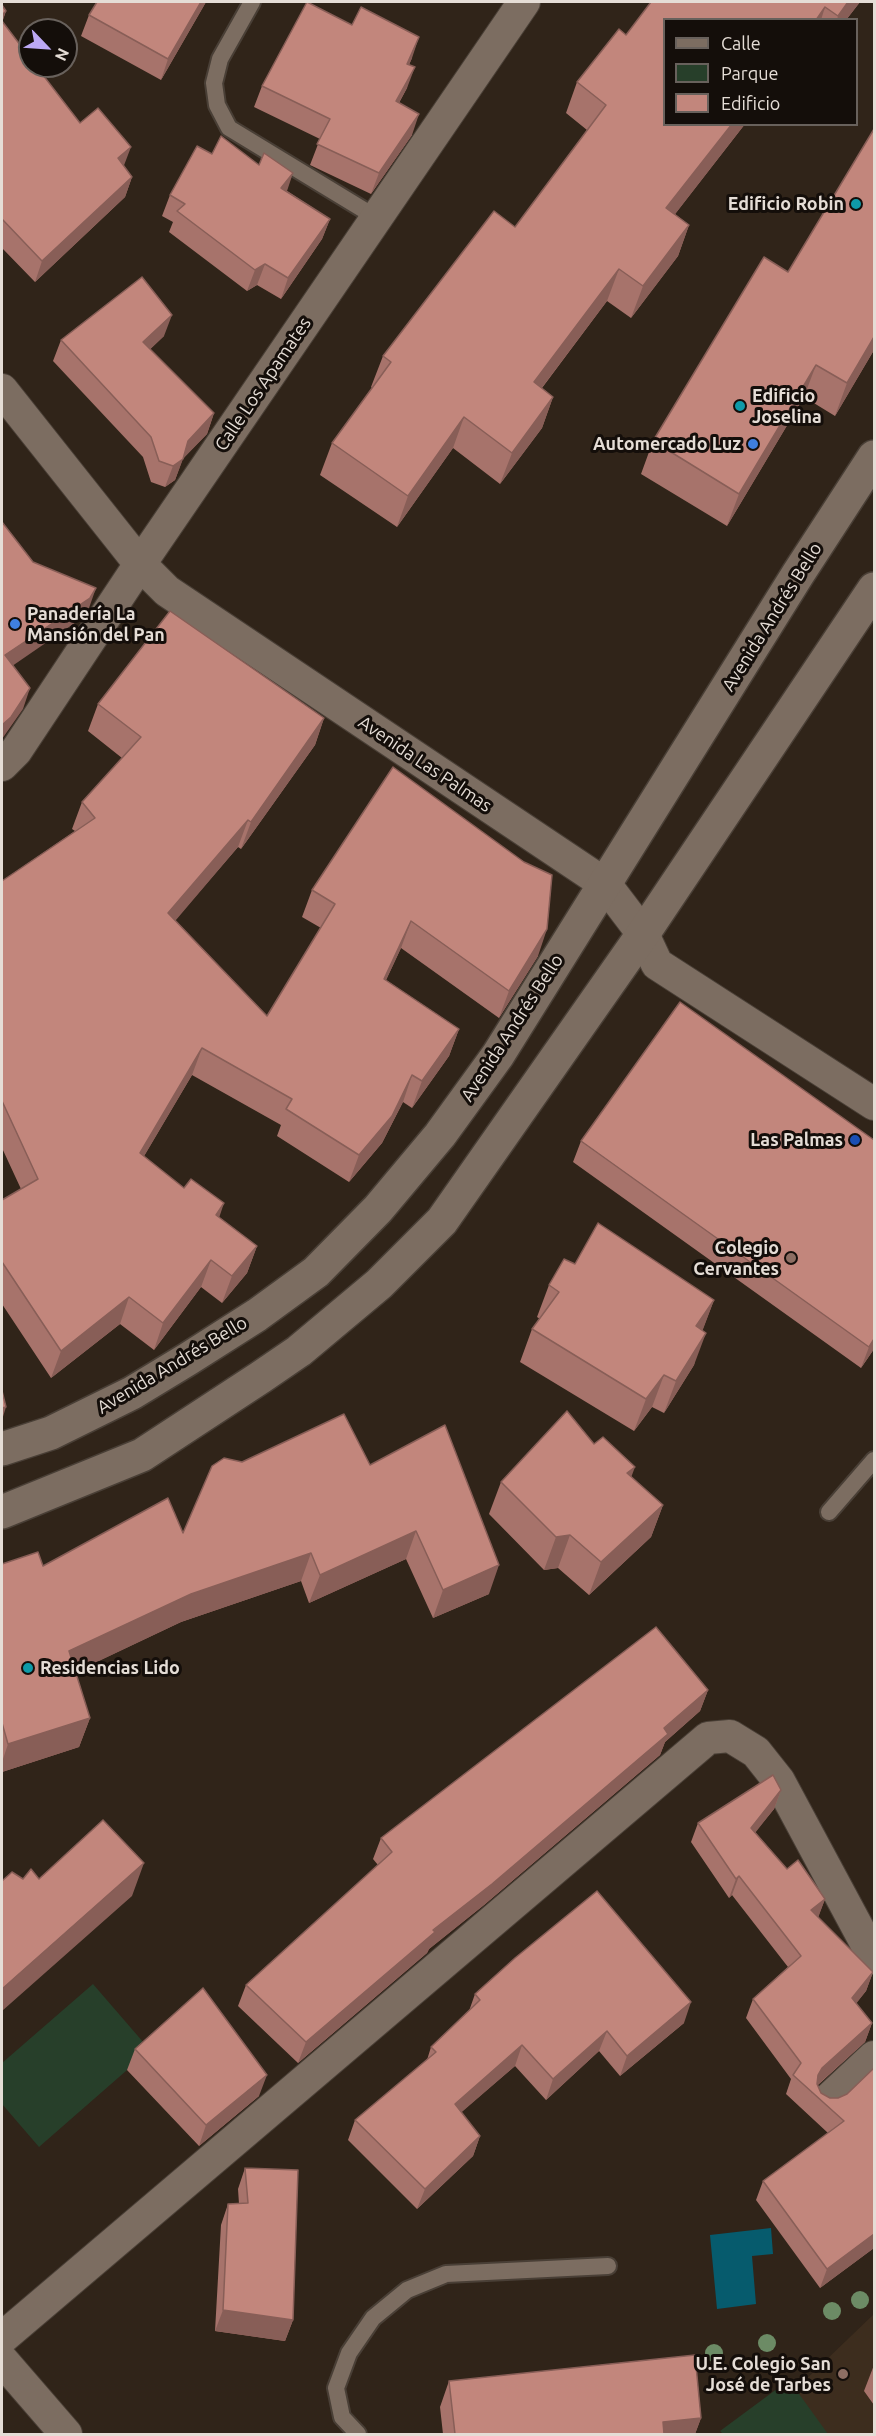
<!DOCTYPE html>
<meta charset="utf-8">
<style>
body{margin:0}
#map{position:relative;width:876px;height:2436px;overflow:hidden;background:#302419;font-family:Ubuntu,sans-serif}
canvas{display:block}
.frame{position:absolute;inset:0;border:3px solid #e5ddd6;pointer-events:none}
.legend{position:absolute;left:663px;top:18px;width:195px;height:108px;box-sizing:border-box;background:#140e0a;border:2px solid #68615c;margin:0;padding:8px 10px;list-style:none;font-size:18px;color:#e5ddd6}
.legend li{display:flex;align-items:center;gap:12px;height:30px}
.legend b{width:30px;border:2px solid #68615c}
.north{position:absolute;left:18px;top:18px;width:60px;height:60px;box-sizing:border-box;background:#140e0a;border:2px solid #68615c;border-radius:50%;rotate:115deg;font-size:16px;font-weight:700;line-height:24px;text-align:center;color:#e5ddd6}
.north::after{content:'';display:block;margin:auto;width:21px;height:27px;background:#bca9f5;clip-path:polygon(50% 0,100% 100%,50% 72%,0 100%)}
</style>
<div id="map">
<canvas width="876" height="2436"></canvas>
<div class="frame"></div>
<ul class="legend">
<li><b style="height:8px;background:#7c6d61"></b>Calle</li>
<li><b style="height:16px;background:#273f2a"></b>Parque</li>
<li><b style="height:16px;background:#c2867c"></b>Edificio</li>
</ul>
<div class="north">N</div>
</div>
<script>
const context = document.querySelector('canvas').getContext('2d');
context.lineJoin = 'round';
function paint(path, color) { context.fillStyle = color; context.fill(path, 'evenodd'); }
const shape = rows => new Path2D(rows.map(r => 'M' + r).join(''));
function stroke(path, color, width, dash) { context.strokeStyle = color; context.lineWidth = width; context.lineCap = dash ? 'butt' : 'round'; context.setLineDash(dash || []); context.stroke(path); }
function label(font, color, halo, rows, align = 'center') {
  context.font = font + ' Ubuntu,sans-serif'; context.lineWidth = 6; context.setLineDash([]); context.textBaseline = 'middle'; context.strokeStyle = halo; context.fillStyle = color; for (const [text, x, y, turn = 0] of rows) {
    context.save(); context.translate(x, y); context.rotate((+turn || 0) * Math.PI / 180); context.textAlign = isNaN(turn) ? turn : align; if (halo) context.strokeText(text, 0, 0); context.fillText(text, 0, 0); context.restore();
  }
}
paint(shape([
 [874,2314,874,2434,749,2434]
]), '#3d2d1e');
paint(shape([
 [93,1984,150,2050,39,2147,2,2104,2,2063],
 [789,2380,828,2434,723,2434,720,2431]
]), '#273f2a');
paint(shape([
 [771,2228,773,2254,752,2256,756,2304,717,2309,710,2235]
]), '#065b6d');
const lane = shape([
 [252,2,220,59,214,83,217,105,229,128,377,218],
 [829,1512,874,1460],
 [358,2434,342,2417,336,2388,349,2353,373,2318,407,2290,446,2274,608,2266]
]);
const street = shape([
 [2,390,140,564,167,591,605,884,643,934,657,964,874,1104],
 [2,765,16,751,140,564,524,2],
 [828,2100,874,2057],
 [2,2338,708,1738,730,1736,756,1752,779,1781,874,1958],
 [2,2360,66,2434]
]);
const secondary = shape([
 [2,1449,51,1433,132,1393,188,1359,257,1315,316,1272,378,1209,440,1135,498,1055,798,574,874,457],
 [2,1512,142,1455,261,1377,299,1351,379,1284,442,1221,643,934,874,589]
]);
stroke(lane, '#493f36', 20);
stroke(street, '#493f36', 34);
stroke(secondary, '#493f36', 36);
stroke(lane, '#7c6d61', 16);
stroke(street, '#7c6d61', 32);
stroke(secondary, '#7c6d61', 33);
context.fillStyle = '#6c8b65';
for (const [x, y] of [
 [860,2300],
 [832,2311],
 [767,2343],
 [714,2353]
]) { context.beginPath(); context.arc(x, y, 9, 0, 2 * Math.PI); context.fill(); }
paint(shape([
 [206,2,161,80,81,36,89,15],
 [651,2,860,2,846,20,664,20,664,124,745,124,675,214,689,225,678,256,631,318,607,301,542,388,553,397,542,428,500,484,453,448,397,527,320,475,332,443,372,388,371,387,383,356,494,211,515,227,587,130,566,113,577,82,619,29,626,35],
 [2,5,6,11,2,22,80,123,124,166,132,177,125,197,35,282,2,248],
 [412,58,409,65,407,88,399,103,412,135,371,194,310,165,320,139,254,107,262,86],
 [287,191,330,219,322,239,281,299,257,285,247,291,169,232,173,222,162,216,170,195],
 [764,257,874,350,835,416,804,397,727,526,641,474,653,441],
 [164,336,150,349,214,413,207,434,183,458,175,480,165,487,151,482,143,457,53,361,61,340],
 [98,704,324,718,315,745,241,849,238,847,175,920,267,1016,321,928,302,917,312,890,538,956,499,1018,401,948,386,980,459,1029,449,1056,412,1108,403,1102,382,1143,349,1182,277,1136,281,1125,192,1075,144,1156,219,1217,257,1246,247,1273,222,1303,201,1287,154,1350,120,1324,51,1378,2,1304,2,1200,21,1189,2,1148,2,881,75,831,72,829,82,802,122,758,88,731],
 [581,1141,874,1349,861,1368,573,1162],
 [575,1264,714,1300,702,1331,694,1365,664,1413,652,1407,634,1431,520,1362,532,1329,540,1319,537,1317,549,1285],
 [594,1444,663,1505,651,1537,589,1595,558,1568,544,1570,489,1514,501,1482],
 [242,1462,370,1465,489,1594,433,1618,406,1559,309,1603,301,1581,181,1622,75,1672,90,1718,79,1747,2,1772,2,1564,43,1566,183,1533],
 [708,1690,700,1711,665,1742,660,1755,484,1905,429,1949,427,1953,298,2063,238,2006,246,1985,378,1865,373,1859,381,1838],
 [781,1790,774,1809,755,1832,787,1869,825,1899,818,1917,873,1972,866,1991,856,2003,872,2023,865,2042,818,2085,821,2093,830,2098,838,2098,874,2248,820,2288,756,2200,763,2181,828,2133,786,2094,791,2079,746,2018,753,1999,788,1967,732,1895,729,1898,691,1842,698,1823],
 [475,1994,684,2023,620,2076,599,2051,546,2100,515,2066,461,2112,480,2136,473,2156,417,2209,348,2140,355,2120,427,2060,431,2047,469,2011],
 [135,2049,259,2096,199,2146,127,2070],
 [245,2168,293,2320,285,2341,215,2331,221,2225,228,2204,239,2204,238,2189],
 [874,2365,874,2405,864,2391],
 [449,2381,701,2418,695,2434,443,2434,440,2407]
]), '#a7736b');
paint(shape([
 [201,2,206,2,161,80,168,59],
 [848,2,860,2,846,20,837,20,838,16],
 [825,7,821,20,816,20],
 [6,11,2,23,2,15],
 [419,37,412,58,399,85,407,64],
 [415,67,407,88,388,122,396,101],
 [419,114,412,135,371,194,379,173],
 [732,124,745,124,655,240,666,208],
 [131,147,123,168,118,158],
 [293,173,286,194,281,188],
 [132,177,125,197,35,282,42,261],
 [330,219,322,239,281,299,288,278],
 [689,225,678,256,631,318,643,286],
 [265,264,257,285,247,291,255,270],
 [619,269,607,301,522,414,534,382],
 [172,315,164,336,136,363,143,342],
 [874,337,874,350,835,416,847,383],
 [816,365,804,397,727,526,739,494],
 [553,397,542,428,500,484,512,453],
 [214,413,207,434,181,461,183,459,175,480,165,487,173,466,188,441],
 [464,417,453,448,397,527,408,496],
 [96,588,89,608,82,618,2,673,5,655],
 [30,688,23,709,2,739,2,725],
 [324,718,315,745,241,849,251,822],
 [248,820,238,847,159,940,168,913],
 [411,921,401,948,374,1006,384,979],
 [547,929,538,956,499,1018,509,991],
 [459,1029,449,1056,412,1108,422,1081],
 [202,1048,192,1075,130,1180,140,1153],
 [412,1075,403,1102,382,1143,349,1182,359,1155],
 [224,1203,215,1230,216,1215],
 [257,1246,247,1273,222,1303,232,1276],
 [211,1260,201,1287,154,1350,163,1323],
 [129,1297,120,1324,51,1378,61,1351],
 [714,1300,702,1332,696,1326],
 [706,1333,694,1365,664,1413,676,1381],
 [874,1339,874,1349,861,1368,869,1347],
 [664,1375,652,1407,634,1431,646,1399],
 [6,1407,2,1420,2,1408],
 [635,1467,623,1499,627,1473],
 [663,1505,651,1537,589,1595,601,1562],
 [416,1531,406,1559,309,1603,320,1575],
 [570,1535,558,1568,544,1570,556,1537],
 [311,1553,301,1581,181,1622,59,1680,69,1651,191,1594],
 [499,1565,489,1594,433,1618,443,1590],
 [708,1690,700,1711,665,1742,660,1755,484,1905,429,1949,427,1953,298,2063,306,2042],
 [90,1718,79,1747,2,1772,2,1762,8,1744],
 [781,1790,774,1809,744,1847,751,1828],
 [144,1863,132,1896,2,2011,2,1989],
 [739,1876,732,1895,729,1898,736,1879],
 [825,1899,818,1918,811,1910],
 [873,1972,866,1991,845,2018,852,1998],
 [691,2002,684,2023,620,2076,627,2056],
 [872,2023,865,2042,815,2087,811,2094,818,2075,822,2068],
 [607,2031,599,2051,546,2100,553,2079],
 [522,2045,515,2066,448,2124,455,2104],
 [267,2075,259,2096,199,2146,206,2125],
 [480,2136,473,2156,417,2209,425,2189],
 [874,2234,874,2248,820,2288,827,2269],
 [223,2310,293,2320,285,2341,215,2331],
 [701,2418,695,2434,658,2434,663,2422]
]), '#885e57');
const building = shape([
 [97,2,201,2,168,59,89,15,97,2],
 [307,2,352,25,361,7,419,37,407,64,415,67,396,101,419,114,379,173,317,144,330,119,262,86,307,2],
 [651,2,848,2,838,16,825,7,816,20,664,20,664,124,732,124,666,208,689,225,643,286,619,269,534,382,553,397,512,453,464,417,408,496,332,443,391,362,383,356,494,211,515,227,606,105,577,82,619,29,626,35,651,2],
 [2,5,6,11,2,15,2,5],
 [2,21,30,58,30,66,36,66,80,123,98,108,131,147,118,158,132,177,42,261,2,219,2,21],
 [874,129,874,337,847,383,816,365,739,494,653,441,764,257,788,272,874,129],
 [221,136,259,165,264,153,293,173,281,188,330,219,288,278,265,264,255,270,177,211,185,204,170,195,197,146,212,154,221,136],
 [142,277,172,315,143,342,214,413,188,441,183,459,173,466,159,461,151,437,61,340,142,277],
 [2,522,33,562,96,588,90,598,5,655,30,688,11,717,2,725,2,522],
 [170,611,324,718,251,822,248,820,168,913,267,1016,335,904,312,890,393,767,524,862,552,875,547,929,509,991,411,921,384,979,459,1029,422,1081,412,1075,392,1116,359,1155,286,1109,292,1099,202,1048,140,1153,184,1188,191,1179,224,1203,216,1215,257,1246,232,1276,211,1260,163,1323,129,1297,61,1351,2,1262,2,1200,38,1179,2,1101,2,881,95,818,82,802,141,737,98,704,170,611],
 [680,1002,874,1140,874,1339,869,1347,581,1141,680,1002],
 [598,1223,714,1300,696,1326,706,1333,676,1381,664,1375,646,1399,532,1329,559,1292,549,1285,564,1259,575,1264,598,1223],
 [2,1391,6,1407,2,1408,2,1391],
 [567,1411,594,1444,603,1437,635,1467,627,1473,663,1505,601,1562,570,1535,556,1537,501,1482,567,1411],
 [344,1414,370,1465,445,1425,499,1565,443,1590,416,1531,320,1575,311,1553,191,1594,69,1651,90,1718,8,1744,2,1723,2,1564,38,1552,43,1566,168,1498,183,1533,212,1466,224,1458,242,1462,344,1414],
 [656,1627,708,1690,664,1728,668,1734,492,1884,433,1930,435,1932,306,2042,246,1985,392,1852,381,1838,656,1627],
 [773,1775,781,1790,751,1828,787,1869,798,1860,825,1899,811,1910,873,1972,852,1998,872,2023,822,2068,818,2075,817,2084,821,2093,830,2098,838,2098,847,2094,874,2068,874,2234,827,2269,763,2181,844,2121,793,2075,801,2063,753,1999,801,1956,739,1876,736,1879,698,1823,773,1775],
 [103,1820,144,1863,2,1989,2,1881,12,1872,23,1879,31,1869,39,1879,103,1820],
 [597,1891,691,2002,627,2056,607,2031,553,2079,522,2045,455,2104,480,2136,425,2189,355,2120,436,2052,431,2047,480,2000,475,1994,515,1958,597,1891],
 [203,1988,267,2075,206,2125,135,2049,203,1988],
 [245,2168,298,2170,293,2320,223,2310,228,2204,248,2203,245,2168],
 [695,2355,701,2418,663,2422,664,2434,455,2434,449,2381,695,2355]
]);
paint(building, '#c2867c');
stroke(building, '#885e57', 1.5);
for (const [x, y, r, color] of [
 [856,204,6,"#0f9aa8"],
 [740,406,6,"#0f9aa8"],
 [753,444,6,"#3f7fe0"],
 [15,624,6,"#3f7fe0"],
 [855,1140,6,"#1a4fb4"],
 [791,1258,6,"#8d6e63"],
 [28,1668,6,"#0f9aa8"],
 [843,2374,6,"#8d6e63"]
]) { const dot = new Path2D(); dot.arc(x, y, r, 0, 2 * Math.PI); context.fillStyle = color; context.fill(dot); stroke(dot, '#140e0a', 2); }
label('bold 18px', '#e5ddd6', '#140e0a', [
 ["Edificio Robin",844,204],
 ["Edificio",752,396,"left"],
 ["Joselina",752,417,"left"],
 ["Automercado Luz",741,444],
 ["Panadería La",27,614,"left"],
 ["Mansión del Pan",27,635,"left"],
 ["Las Palmas",843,1140],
 ["Colegio",779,1248],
 ["Cervantes",779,1269],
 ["Residencias Lido",40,1668,"left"],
 ["U.E. Colegio San",831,2364],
 ["José de Tarbes",831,2385]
], 'right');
label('18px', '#e5ddd6', '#140e0a', [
 ["Calle Los Apamates",263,384,-56],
 ["Avenida Andrés Bello",772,617,-58],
 ["Avenida Las Palmas",425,764,34],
 ["Avenida Andrés Bello",512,1028,-57],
 ["Avenida Andrés Bello",172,1365,-31]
]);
</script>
